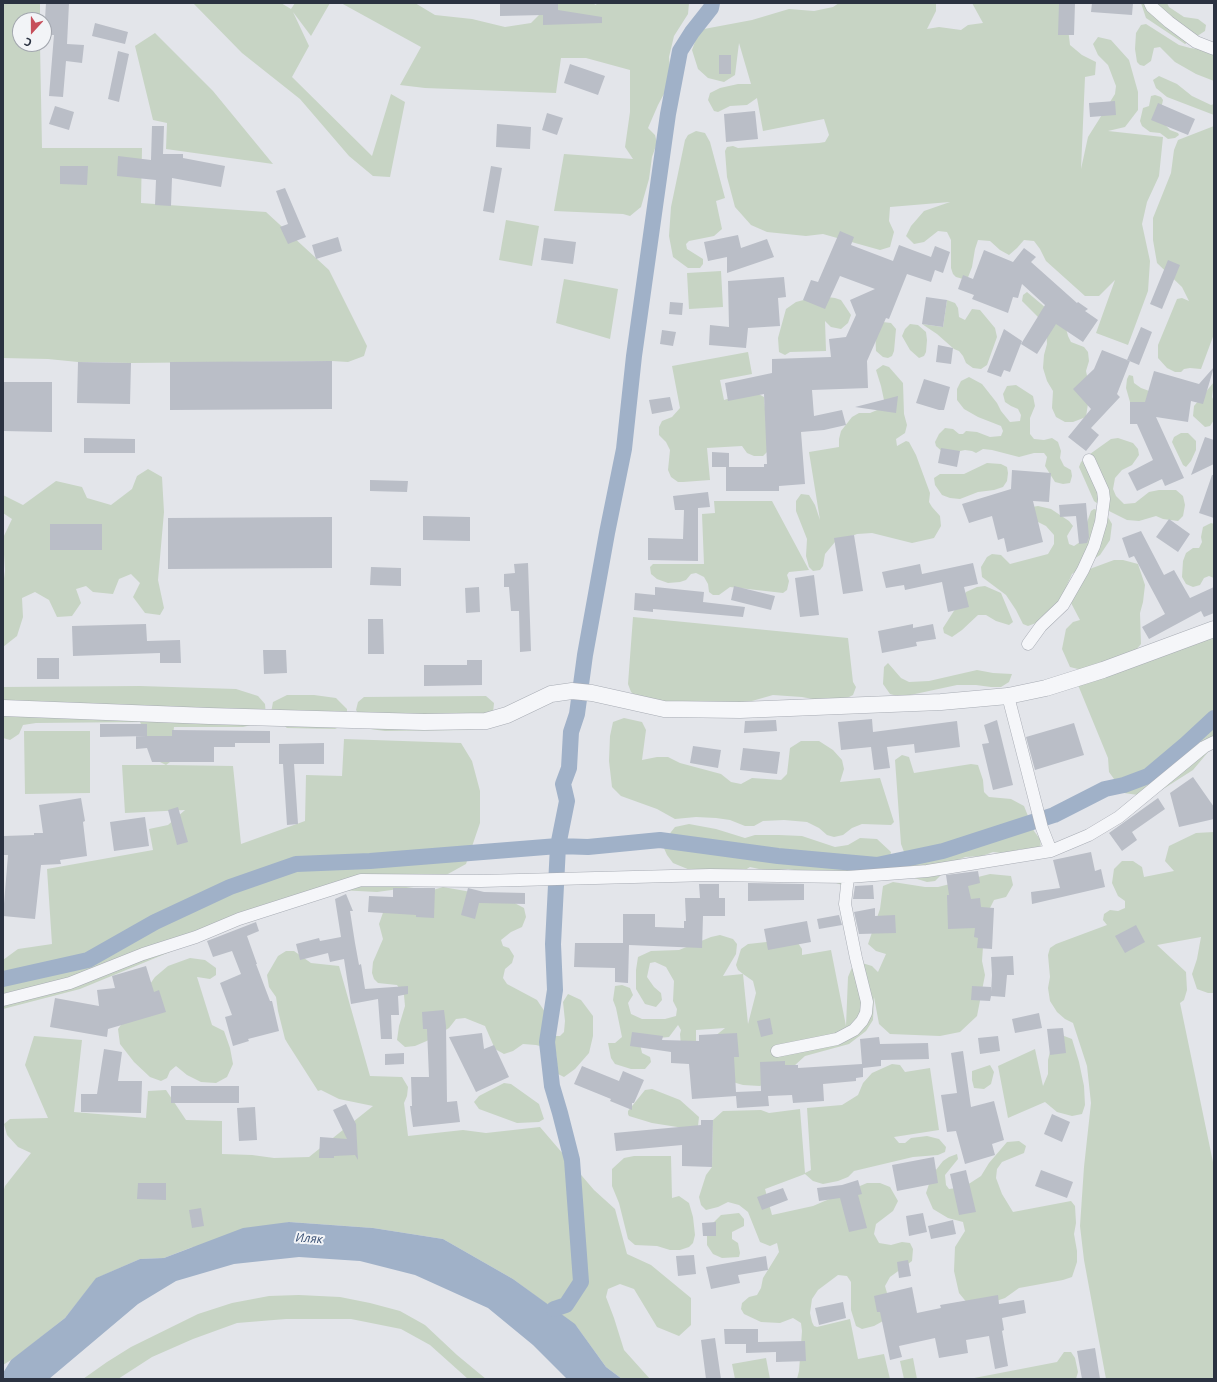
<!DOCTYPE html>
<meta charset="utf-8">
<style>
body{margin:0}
#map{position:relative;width:1217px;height:1382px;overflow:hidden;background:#e3e5ea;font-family:"Open Sans",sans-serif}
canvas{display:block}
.frame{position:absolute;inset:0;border:4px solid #2b3241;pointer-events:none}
.north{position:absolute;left:12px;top:12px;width:40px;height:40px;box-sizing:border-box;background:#f2f4f7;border:1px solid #a2a6ae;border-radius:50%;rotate:201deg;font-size:11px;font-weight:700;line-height:16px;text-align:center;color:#2b3241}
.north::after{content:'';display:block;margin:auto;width:14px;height:18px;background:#c74f5b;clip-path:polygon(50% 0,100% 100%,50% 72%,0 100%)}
</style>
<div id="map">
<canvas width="1217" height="1382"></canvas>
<div class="frame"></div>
<div class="north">С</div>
</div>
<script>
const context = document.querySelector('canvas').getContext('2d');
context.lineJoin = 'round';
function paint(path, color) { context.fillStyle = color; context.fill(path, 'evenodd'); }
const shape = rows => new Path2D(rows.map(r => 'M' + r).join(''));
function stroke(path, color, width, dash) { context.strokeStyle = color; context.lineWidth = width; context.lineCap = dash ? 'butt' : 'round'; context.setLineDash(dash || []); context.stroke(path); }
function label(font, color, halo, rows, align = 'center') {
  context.font = font + ' "Open Sans",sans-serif'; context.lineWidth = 4; context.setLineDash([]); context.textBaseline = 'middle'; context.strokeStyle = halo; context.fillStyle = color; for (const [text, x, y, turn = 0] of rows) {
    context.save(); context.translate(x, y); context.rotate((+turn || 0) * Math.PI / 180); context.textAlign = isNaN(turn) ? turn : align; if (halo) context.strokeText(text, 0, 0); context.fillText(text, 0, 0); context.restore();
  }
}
paint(shape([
 [3,3,40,3,40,20,20,20,20,44,40,44,42,148,142,148,141,203,266,212,329,270,367,346,364,356,348,362,332,361,131,363,78,362,48,359,3,358],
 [193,3,281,3,291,9,295,3,330,3,311,36,293,12,309,46,292,77,372,156,391,94,405,102,390,177,373,176,349,156,300,99,242,53],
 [341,3,415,3,435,15,472,19,505,27,531,23,551,3,592,3,596,5,597,3,689,3,688,14,674,36,669,57,670,69,666,90,658,105,648,128,655,135,657,143,652,157,649,179,641,207,630,216,623,214,554,211,564,154,633,159,625,147,630,112,630,70,586,58,561,58,556,93,425,88,400,85,421,47],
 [839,3,936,3,936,11,927,29,939,27,961,30,968,25,983,23,972,3,1065,3,1070,45,1082,55,1096,62,1095,75,1085,77,1081,169,1088,137,1115,94,1116,86,1108,65,1098,55,1093,44,1098,37,1111,40,1129,60,1138,92,1138,110,1125,127,1108,131,1163,137,1159,176,1147,202,1142,224,1150,261,1148,291,1128,345,1096,333,1115,280,1099,296,1085,296,1046,261,1040,249,1034,241,1024,240,1017,248,1009,255,1000,250,990,241,978,240,975,249,972,267,967,280,956,277,953,274,951,268,951,240,947,232,938,231,924,242,914,244,906,236,911,226,924,211,950,202,890,207,889,221,894,232,890,247,880,250,823,234,806,236,767,232,751,225,735,207,727,177,725,151,727,147,733,146,738,148,819,143,825,142,829,135,824,119,763,131,757,98,747,105,730,106,718,112,714,111,708,100,710,93,720,88,738,84,751,84,739,43,735,75,724,82,708,78,698,69,692,50,697,36,704,29,752,20,789,9,814,11,833,7],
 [1141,3,1167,3,1169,7,1184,17,1198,19,1206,25,1205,31,1185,44,1146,18],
 [1146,24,1179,45,1190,48,1214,51,1214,81,1196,74,1175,62,1160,47,1154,48,1151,61,1144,66,1140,65,1137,62,1135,49,1136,33,1141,25],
 [155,33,213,91,273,164,166,149,167,123,153,120,135,46],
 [1159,76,1177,84,1192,96,1211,105,1214,104,1214,115,1167,97,1156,88,1153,80],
 [1155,95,1161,97,1163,100,1159,118,1170,130,1178,133,1179,135,1175,138,1168,139,1160,133,1150,132,1142,126,1140,121,1143,108,1149,106,1151,96],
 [1214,126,1214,334,1201,369,1190,368,1184,369,1181,372,1175,372,1167,368,1158,358,1158,345,1177,299,1182,298,1189,301,1182,287,1157,263,1153,240,1153,218,1171,173,1174,150,1178,140],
 [696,131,705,133,710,142,725,198,716,201,722,229,714,236,689,241,686,244,687,249,703,259,703,264,700,268,688,268,673,257,669,236,671,207,685,140,688,135],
 [506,220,539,226,532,266,499,260],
 [721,271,723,307,689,309,687,273],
 [564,279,618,289,610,339,556,323],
 [1027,292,1065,324,1068,336,1071,342,1084,347,1088,352,1089,361,1086,371,1090,390,1086,417,1073,422,1065,422,1056,417,1052,408,1053,391,1047,381,1043,368,1044,355,1047,344,1046,325,1022,301,1023,295],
 [819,296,835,298,841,300,851,315,848,323,841,329,831,327,825,321,826,351,790,352,785,355,779,352,778,338,786,309,796,302],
 [947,300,955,303,958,308,959,317,965,320,972,309,980,310,995,328,997,337,987,365,981,369,973,368,966,363,963,356,959,351,954,349,937,334,922,324,943,327],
 [883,322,891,323,896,329,894,351,892,356,888,358,883,357,876,351,875,329],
 [910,324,918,325,926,332,927,340,926,352,924,356,919,358,910,350,902,336,905,329],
 [748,352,752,374,720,380,724,400,753,391,764,397,769,450,763,456,754,456,747,453,742,446,707,448,710,480,683,482,678,482,671,477,668,470,670,450,666,442,659,435,659,427,662,421,672,417,680,408,672,366],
 [883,365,889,367,903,383,904,414,907,425,905,433,896,439,897,446,906,441,909,442,916,455,930,493,929,502,932,507,940,516,941,526,934,538,912,543,872,533,857,534,835,542,825,554,823,566,820,570,813,571,809,567,806,556,807,539,796,511,796,501,801,494,809,495,815,505,820,520,809,452,839,447,839,439,841,431,852,417,859,413,870,413,882,408,884,400,881,386,876,370],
 [1129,375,1133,376,1134,383,1141,388,1152,392,1159,402,1130,402,1126,388,1127,379],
 [969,377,982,384,997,403,1001,411,1010,422,1020,421,1021,415,1018,409,1011,406,1005,402,1003,394,1007,386,1016,385,1033,396,1035,406,1030,418,1030,434,1034,439,1044,440,1052,438,1058,442,1061,451,1060,458,1064,466,1071,470,1072,476,1070,483,1063,484,1055,482,1045,466,1047,457,1044,453,1034,453,1019,457,992,450,983,449,976,453,972,451,965,450,945,454,936,446,935,442,939,434,945,428,953,429,959,434,963,434,966,431,977,432,990,437,1001,436,1003,431,1001,426,978,417,964,409,957,400,957,389,961,381],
 [1214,382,1212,397,1214,401,1214,420,1210,426,1205,427,1193,416,1194,406],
 [1181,433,1188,433,1196,441,1196,450,1191,461,1186,467,1183,465,1172,442,1174,437],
 [1118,438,1133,443,1138,449,1139,455,1132,465,1122,470,1115,478,1113,489,1116,496,1124,504,1135,503,1149,492,1159,490,1176,490,1183,496,1185,505,1183,516,1178,521,1163,519,1156,516,1139,521,1127,520,1105,509,1094,501,1079,467,1081,462,1090,454,1111,439],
 [987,463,1001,464,1007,467,1008,473,1007,481,1003,487,994,490,978,492,960,499,950,498,942,495,935,485,934,478,940,474,964,474],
 [148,469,162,477,164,512,158,580,164,608,160,615,145,613,133,597,140,583,131,574,119,579,113,594,93,592,86,586,76,589,81,603,72,616,57,617,49,600,35,592,22,598,23,617,17,636,3,647,3,586,5,571,3,538,12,519,3,513,3,495,23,505,56,481,82,487,87,498,111,505,132,489,137,476],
 [714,501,772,501,809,570,789,572,787,575,789,581,787,590,783,593,730,587,719,595,713,595,709,592,708,584,704,577,696,573,691,574,686,580,680,582,668,583,657,579,651,574,650,567,653,564,704,564,702,514,715,513],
 [1038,506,1051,509,1069,521,1073,526,1067,536,1069,544,1074,546,1080,542,1091,511,1094,509,1105,512,1112,524,1110,540,1100,555,1072,574,1067,585,1064,599,1048,613,1041,617,1036,623,1028,626,1023,624,1016,610,1006,595,982,577,981,567,987,557,992,554,1001,555,1010,564,1048,554,1054,544,1054,535,1046,526,1028,517,1032,507],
 [1211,523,1214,524,1214,578,1209,576,1204,578,1200,585,1193,587,1186,584,1182,577,1183,561,1186,553,1193,548,1199,548,1202,542,1201,537,1203,527],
 [1114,560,1123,560,1138,564,1145,585,1143,602,1140,613,1141,644,1135,651,1082,670,1070,667,1062,649,1066,629,1073,622,1080,620,1070,601,1087,570],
 [985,586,1001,593,1013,622,1009,625,996,621,986,615,978,615,962,630,952,637,944,633,943,628,966,592,977,587],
 [633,617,848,638,853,682,856,687,853,695,847,698,823,701,802,697,773,695,745,703,692,705,638,698,631,692,628,684],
 [1214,633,1214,745,1193,770,1160,791,1138,795,1124,793,1109,772,1108,758,1078,685],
 [888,663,901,678,909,682,929,681,977,670,993,673,1012,674,1009,682,1001,687,991,687,976,685,957,685,901,697,890,694,883,684,884,667],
 [140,686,236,689,258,696,265,704,266,716,255,724,243,727,174,727,170,762,166,765,233,766,241,844,305,821,306,775,342,776,344,739,461,743,472,761,480,791,480,823,466,864,428,885,377,892,339,890,308,895,80,989,3,1009,3,960,18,949,52,944,47,869,153,850,149,829,168,825,185,810,125,813,122,765,166,765,160,762,140,722,36,723,23,725,19,734,10,740,3,738,3,687],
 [287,695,314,695,336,698,347,709,347,719,341,726,335,729,287,728,275,718,271,713,273,702],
 [486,696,494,703,493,713,481,728,469,730,385,731,370,729,360,717,356,710,358,702,364,697],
 [624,718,642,722,646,730,642,760,657,757,668,757,680,763,721,774,731,782,741,784,752,778,781,780,787,774,790,748,801,741,819,741,833,750,842,760,844,769,840,782,880,778,894,822,891,825,862,824,852,828,843,835,834,837,827,835,819,828,807,822,784,820,763,821,754,826,745,826,730,820,716,818,696,817,675,819,657,809,621,796,612,787,609,761,610,736,613,722],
 [24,731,90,731,90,793,25,794],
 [902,755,909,757,914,773,971,764,978,765,983,780,984,792,989,797,1011,799,1024,806,1034,831,1040,839,1041,849,1025,850,1020,849,1013,852,1001,853,993,852,982,856,965,857,949,864,940,876,935,881,927,882,914,878,901,844,895,760],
 [689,824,716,829,745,838,755,835,779,835,802,836,835,847,848,845,860,838,877,839,891,852,888,869,872,880,842,885,833,882,824,872,811,870,800,871,788,869,768,871,750,867,742,872,690,870,673,863,667,855,663,846,671,832,675,827],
 [1214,832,1214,993,1208,993,1197,989,1192,974,1197,959,1201,937,1157,945,1186,972,1187,990,1184,1000,1180,1003,1214,1167,1214,1379,1106,1379,1084,1260,1080,1226,1084,1167,1091,1103,1087,1066,1073,1023,1065,1019,1057,1012,1050,1001,1048,988,1050,977,1048,955,1050,948,1056,944,1107,925,1103,920,1104,914,1110,910,1118,911,1125,908,1125,901,1118,896,1112,883,1114,869,1122,861,1133,861,1142,867,1144,877,1174,871,1165,861,1169,846,1196,833],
 [990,874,1011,876,1013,885,1006,897,994,900,985,918,982,961,985,975,977,1016,960,1032,940,1036,890,1034,879,1024,874,997,873,1020,866,1031,849,1044,805,1056,783,1076,760,1086,743,1085,701,1073,708,1042,725,1028,696,1030,696,1045,681,1046,680,1034,681,1030,678,1025,669,1037,647,1039,640,1044,642,1053,650,1057,651,1062,645,1069,631,1069,615,1064,611,1058,608,1043,615,1043,622,1037,616,1008,613,1000,615,986,622,985,630,988,633,995,628,1003,631,1014,642,1019,665,1019,676,1016,677,1009,673,1001,674,981,666,967,655,962,650,963,647,977,654,987,661,993,662,1000,656,1007,645,1004,636,989,636,970,638,957,651,951,679,950,711,937,720,935,733,939,737,944,736,954,723,976,743,974,738,970,736,965,741,949,748,944,785,940,796,940,802,949,802,955,831,950,846,1026,848,977,853,965,862,963,872,966,878,972,886,954,876,951,868,944,880,909,883,886,893,882,925,887,938,887],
 [743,974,753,981,756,993,748,1024],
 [443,887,505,898,524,908,526,917,522,927,511,932,501,940,503,946,509,948,514,956,512,963,505,969,503,978,507,984,537,1000,545,1012,545,1028,553,1036,560,1036,564,1032,565,1021,563,1002,568,994,581,1000,593,1016,593,1036,589,1053,575,1069,564,1077,558,1074,556,1053,552,1049,536,1045,523,1044,513,1051,504,1054,495,1049,485,1026,465,1018,456,1019,449,1028,429,1040,415,1046,405,1047,397,1040,399,1026,405,1006,404,995,397,985,378,983,374,979,372,973,373,962,383,939,379,924,386,904],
 [286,951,294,951,311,963,339,966,370,1076,402,1077,408,1087,407,1096,404,1103,408,1136,463,1130,486,1133,540,1127,594,1190,615,1209,627,1254,651,1265,691,1298,691,1325,679,1336,657,1327,634,1289,620,1284,608,1289,606,1297,614,1318,624,1350,650,1379,622,1379,606,1367,577,1327,513,1279,443,1239,373,1228,289,1222,190,1248,164,1258,140,1259,97,1278,65,1318,16,1357,3,1365,3,1193,5,1186,31,1153,18,1147,7,1135,4,1124,10,1119,48,1118,25,1065,34,1036,82,1040,74,1112,146,1118,148,1091,166,1090,186,1120,222,1121,222,1154,252,1155,274,1158,309,1157,373,1106,339,1099,321,1090,318,1091,288,1044,285,1039,278,1011,276,997,269,987,267,975,278,956],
 [190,958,205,960,216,968,216,975,210,979,197,977,212,1025,224,1031,230,1048,233,1064,227,1077,216,1083,201,1082,187,1075,176,1066,170,1071,167,1078,161,1081,150,1077,134,1062,120,1044,118,1029,155,977,168,966],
 [1059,1034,1072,1039,1079,1062,1084,1086,1085,1105,1082,1114,1072,1116,1057,1112,1045,1102,1008,1118,998,1066,1035,1049,1043,1086,1048,1074,1048,1060,1054,1036],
 [892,1064,900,1065,905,1072,930,1068,939,1130,894,1137,899,1143,905,1143,911,1138,927,1136,939,1139,946,1147,945,1152,938,1155,913,1157,854,1171,848,1177,838,1181,823,1184,813,1181,805,1174,765,1189,772,1215,813,1206,867,1183,880,1183,890,1187,898,1201,893,1211,876,1224,874,1234,879,1243,891,1245,902,1242,910,1243,913,1249,912,1261,890,1277,885,1286,889,1300,883,1321,874,1326,862,1329,856,1326,851,1310,851,1282,847,1276,838,1275,818,1290,812,1299,810,1313,812,1322,814,1326,817,1327,850,1319,858,1359,884,1354,890,1379,797,1379,799,1371,802,1331,801,1323,793,1318,780,1323,761,1322,744,1314,741,1309,742,1303,749,1297,757,1295,761,1288,763,1278,779,1252,777,1243,770,1246,760,1242,748,1212,739,1205,728,1202,718,1207,706,1210,701,1205,699,1197,706,1175,712,1167,713,1120,723,1111,761,1110,769,1113,800,1109,805,1173,811,1170,807,1108,842,1105,858,1095,863,1083,872,1073],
 [990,1065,994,1072,991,1084,984,1089,974,1088,972,1080,972,1071],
 [504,1083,511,1084,539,1104,544,1119,539,1122,517,1123,479,1109,474,1102,479,1096],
 [652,1089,680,1100,699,1117,698,1126,690,1129,652,1123,629,1116,628,1114,628,1111,645,1090],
 [1019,1141,1026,1146,1024,1153,1002,1162,997,1169,996,1178,1002,1194,1013,1212,1071,1201,1075,1206,1076,1223,1074,1234,1077,1251,1077,1262,1072,1277,1063,1280,1019,1288,1005,1298,979,1307,968,1304,959,1293,954,1271,955,1247,965,1231,963,1222,948,1218,933,1209,926,1193,932,1175,943,1161,949,1157,957,1154,958,1159,945,1175,946,1185,949,1189,964,1187,981,1176,989,1163,1007,1142],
 [634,1156,671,1156,672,1198,679,1196,689,1203,693,1217,695,1235,693,1243,689,1247,680,1250,670,1250,657,1246,635,1245,628,1239,619,1203,612,1186,612,1169,624,1158],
 [739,1213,744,1219,744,1226,732,1232,732,1239,738,1243,740,1253,739,1257,722,1258,713,1254,707,1245,707,1229,721,1215],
 [299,1295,340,1297,370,1303,400,1311,425,1325,457,1355,486,1379,468,1379,430,1345,401,1329,351,1319,286,1319,237,1323,193,1339,152,1357,118,1379,83,1379,107,1362,131,1347,198,1314,232,1303,269,1296],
 [1064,1352,1071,1352,1075,1358,1078,1372,1076,1379,969,1379,1057,1362],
 [766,1358,770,1379,735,1379,732,1364],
 [913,1358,917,1379,904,1379,900,1361]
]), '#c7d4c4');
paint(shape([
 [289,1222,373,1228,443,1239,513,1279,575,1324,606,1367,622,1379,567,1379,533,1345,488,1308,415,1275,360,1261,299,1257,234,1264,176,1281,138,1304,49,1379,3,1379,3,1373,11,1360,65,1318,96,1278,140,1259,164,1258,243,1228]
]), '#a0b1c8');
stroke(shape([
 [3,979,88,960,155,922,230,887,296,864,370,861,558,846,588,847,660,840,778,856,877,865,943,851,1054,815,1105,789,1124,785,1148,776,1186,744,1214,718],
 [554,1309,566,1305,581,1282,572,1160,560,1113,552,1086,547,1042,555,990,553,944,558,846,567,801,563,784,569,768,571,732,577,714,585,655,607,533,624,449,634,356,668,114,680,51,692,32,711,8,712,3]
]), '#a0b1c8', 16);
paint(shape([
 [46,3,69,3,67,44,84,45,82,63,66,61,63,97,49,96,54,35,44,35],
 [500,3,558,3,558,10,602,17,602,23,543,25,543,15,500,16],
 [1059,3,1075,3,1074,35,1058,35],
 [1092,3,1133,3,1132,15,1091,12],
 [95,23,128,32,125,44,92,36],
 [118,51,129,54,119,102,108,99],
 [719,55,731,55,731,74,719,74],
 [570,64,605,76,598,95,564,83],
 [1115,101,1116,115,1090,117,1089,103],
 [1158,103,1195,119,1188,135,1151,120],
 [55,106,74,112,69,130,49,124],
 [755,111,758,139,726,142,724,114],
 [547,113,563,118,557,135,542,130],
 [497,124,531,127,530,149,496,147],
 [152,126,164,126,163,154,183,154,183,158,225,166,221,187,172,178,171,206,155,205,156,180,117,176,118,156,151,160],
 [60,166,88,166,87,185,60,184],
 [491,166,502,168,494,213,483,211],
 [285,188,306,237,288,244,280,227,288,224,276,191],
 [840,231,854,237,851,245,893,261,899,245,931,257,935,246,950,252,943,273,935,270,931,282,907,274,889,319,886,318,867,361,868,388,812,390,814,416,842,410,846,425,824,430,801,432,805,484,779,486,779,491,726,491,726,467,712,467,712,452,729,453,729,467,764,467,764,464,767,464,764,394,728,401,725,383,772,373,772,359,831,357,829,339,846,337,856,315,850,300,875,289,840,276,825,309,803,300,811,280,818,282],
 [738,235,741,248,767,239,774,257,727,273,727,257,708,261,704,242],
 [338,237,342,251,316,259,312,245],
 [544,238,576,242,573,264,541,260],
 [1024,248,1036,257,1031,262,1077,303,1078,302,1088,309,1085,311,1098,320,1083,342,1056,324,1037,354,1021,344,1045,305,1022,284,1018,298,1013,297,1008,313,972,299,974,295,958,289,963,275,973,279,984,250,1013,262],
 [1168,260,1180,265,1162,309,1150,304],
 [784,277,786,297,778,298,780,326,748,328,746,348,709,345,710,325,729,327,728,281],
 [926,297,947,300,943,327,922,324],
 [670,302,683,303,682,315,669,314],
 [1141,327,1152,332,1139,365,1127,360],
 [1004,329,1022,341,1010,372,1004,370,1001,377,987,372],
 [662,330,676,332,673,346,660,344],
 [938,345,953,348,951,364,936,362],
 [1102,350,1130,361,1117,394,1120,397,1091,428,1099,435,1086,451,1068,437,1091,409,1073,389,1094,369],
 [332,361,332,409,170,410,170,362],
 [78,362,131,363,130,404,77,403],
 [1214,367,1203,404,1191,401,1188,422,1156,417,1184,478,1165,486,1162,479,1137,491,1128,473,1153,460,1137,424,1130,424,1130,402,1145,402,1154,371,1199,384],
 [924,379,950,387,944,410,939,410,916,403],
 [3,382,52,382,52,432,3,431],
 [898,396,896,413,855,407],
 [670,397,673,410,652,414,649,400],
 [1205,437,1214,440,1214,464,1191,475],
 [84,438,135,439,135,453,84,453],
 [941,448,960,451,957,467,938,463],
 [1012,470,1051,473,1049,502,1033,501,1043,542,1007,552,1004,538,998,540,992,516,969,523,962,504,1011,489],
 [1212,475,1214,475,1214,518,1199,513],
 [370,480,408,481,407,492,370,491],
 [708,492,710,507,698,508,698,561,648,560,648,538,683,539,684,510,675,510,673,496],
 [1086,503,1089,537,1087,543,1079,544,1076,516,1060,517,1059,505],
 [423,516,470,517,470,541,423,540],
 [332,517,332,568,168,569,168,518],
 [1169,519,1190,534,1178,552,1156,537],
 [50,524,102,524,102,550,50,550],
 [1141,531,1164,575,1174,570,1190,598,1214,587,1214,613,1204,617,1201,611,1149,639,1142,627,1165,614,1134,556,1129,558,1122,538],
 [854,535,863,591,843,594,834,538],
 [528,563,531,651,520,652,519,611,511,611,509,587,504,587,504,574,515,573,514,564],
 [973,563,978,584,964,587,969,607,948,612,942,582,905,590,904,585,886,588,882,572,920,564,922,574],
 [371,567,401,568,401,586,370,585],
 [814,575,819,615,800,617,795,578],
 [734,586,775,596,771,610,731,600],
 [479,587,480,612,466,613,465,588],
 [655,587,704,592,703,602,745,607,743,617,653,609,653,612,634,610,635,593,655,595],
 [368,619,383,619,384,654,368,654],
 [146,624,147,641,180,640,181,663,160,663,160,653,73,656,72,626],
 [913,624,913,628,933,624,936,639,916,642,917,646,882,653,878,631],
 [263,650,286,650,287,673,264,674],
 [37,658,59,658,59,679,37,679],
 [467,660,482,660,482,685,424,686,424,665,467,665],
 [872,719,873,732,957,721,960,747,915,753,914,744,887,747,890,768,874,770,871,747,841,750,838,722],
 [776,720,777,731,744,733,745,721],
 [997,720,1013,785,993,790,982,744,989,743,984,725],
 [1074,723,1084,755,1035,770,1026,737],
 [100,724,147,724,147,736,100,737],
 [172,730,270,731,270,743,235,743,235,747,214,747,214,762,152,762,147,748,136,749,136,736,172,736],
 [324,743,324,764,294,764,298,824,287,825,283,764,279,764,279,744],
 [693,746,721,750,718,768,690,763],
 [743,748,780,752,777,774,740,770],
 [1193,777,1214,807,1214,819,1179,827,1170,793],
 [81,798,85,821,83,822,87,856,60,860,61,864,41,865,35,919,3,916,8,855,4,855,4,836,34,835,34,833,43,833,39,805],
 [1158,798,1165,809,1132,832,1137,840,1122,851,1109,833],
 [178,807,188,842,177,845,168,810],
 [145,817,149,846,114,851,110,822],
 [1091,852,1095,871,1101,869,1105,887,1032,904,1031,892,1060,888,1053,860],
 [978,871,980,883,968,886,971,899,980,898,981,907,994,908,992,949,977,948,978,938,974,937,975,928,948,929,947,895,949,895,946,875],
 [748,883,804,884,804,900,748,901],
 [699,884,719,884,719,898,725,898,725,916,703,916,702,948,629,945,628,983,615,982,615,968,574,967,575,943,623,943,623,914,655,914,655,927,684,928,684,921,686,921,685,898,700,898],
 [873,885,874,899,853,899,855,886],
 [393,888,435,888,434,918,416,917,416,915,368,912,369,896,393,897],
 [468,888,484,892,525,893,525,904,479,903,475,919,461,915],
 [346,894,353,911,350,911,355,943,359,965,361,964,365,989,408,986,408,994,398,996,399,1015,391,1015,392,1039,381,1039,378,999,351,1004,344,959,330,962,328,953,300,960,296,944,319,938,320,941,341,937,335,899],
 [875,908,875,916,895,915,896,933,859,934,854,912],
 [839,915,842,925,819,929,817,919],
 [807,921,811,942,768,950,764,929],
 [256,922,259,931,247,936,257,964,256,964,270,1001,272,1001,279,1031,248,1039,249,1041,233,1046,225,1017,232,1015,220,983,241,974,232,951,213,957,207,941],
 [1136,925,1145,942,1125,953,1115,936],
 [1013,956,1014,975,1007,975,1005,997,991,996,990,1001,971,1000,972,986,991,987,991,992,992,975,991,957],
 [146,966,154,992,159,990,166,1012,108,1029,107,1037,50,1027,55,998,99,1006,97,990,115,988,112,976],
 [444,1010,446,1026,447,1102,457,1101,460,1122,413,1127,410,1106,412,1106,411,1077,429,1077,427,1029,423,1029,422,1012],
 [1039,1013,1042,1028,1015,1033,1012,1019],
 [770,1018,773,1034,761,1037,757,1021],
 [1063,1028,1066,1053,1050,1055,1047,1029],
 [632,1032,663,1036,662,1040,699,1041,699,1035,737,1033,739,1057,734,1057,736,1092,761,1091,760,1062,785,1061,785,1065,798,1065,798,1068,862,1064,860,1039,879,1037,880,1044,928,1043,929,1059,881,1060,881,1066,863,1068,863,1077,856,1078,856,1081,823,1084,824,1101,793,1103,792,1095,768,1096,769,1106,737,1108,736,1096,692,1099,689,1064,671,1063,671,1052,630,1046],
 [482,1033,484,1049,494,1045,509,1077,476,1092,449,1037],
 [998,1036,1000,1051,980,1054,978,1038],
 [104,1049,122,1052,118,1081,142,1081,141,1113,81,1112,81,1094,97,1094],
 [963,1051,971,1107,994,1101,1004,1140,992,1144,995,1155,965,1164,956,1131,947,1132,941,1095,957,1093,951,1053],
 [404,1053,404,1064,385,1065,385,1054],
 [582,1066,619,1081,623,1071,644,1080,634,1103,632,1103,632,1110,610,1101,611,1099,574,1084],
 [171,1086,239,1086,239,1103,171,1103],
 [346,1104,356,1124,358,1160,355,1155,334,1156,334,1158,319,1158,320,1137,347,1139,333,1110],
 [255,1107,257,1140,239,1141,237,1108],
 [1052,1114,1070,1122,1062,1142,1044,1134],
 [701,1120,713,1120,712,1167,682,1166,682,1145,616,1151,614,1133,701,1125],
 [934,1157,938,1183,897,1191,892,1165],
 [966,1170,976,1212,959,1215,950,1174],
 [1041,1170,1073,1182,1067,1198,1035,1186],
 [858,1180,862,1194,858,1195,867,1228,849,1232,840,1198,819,1201,817,1188,842,1185],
 [138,1183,166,1183,166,1200,137,1199],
 [783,1188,788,1200,762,1210,757,1197],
 [201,1208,204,1226,192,1228,189,1210],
 [923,1213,927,1232,909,1236,906,1216],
 [953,1220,956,1234,931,1239,928,1226],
 [716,1222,716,1236,703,1236,702,1223],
 [694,1255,696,1274,678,1276,676,1256],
 [766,1256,768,1270,738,1275,740,1283,711,1289,706,1267],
 [908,1260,911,1276,899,1278,897,1262],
 [912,1287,917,1313,941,1308,940,1305,998,1295,999,1304,1024,1300,1026,1313,1002,1318,1004,1330,1002,1331,1008,1366,995,1369,989,1336,966,1340,968,1353,939,1358,935,1338,899,1346,902,1357,890,1360,880,1312,877,1312,874,1296],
 [843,1302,846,1318,819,1325,815,1308],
 [724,1329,758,1329,758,1342,805,1341,806,1361,776,1362,776,1352,746,1353,746,1344,725,1344],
 [715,1338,721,1379,706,1379,701,1340],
 [1095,1348,1100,1379,1082,1379,1077,1351]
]), '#babec7');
const minor = shape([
 [1150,3,1152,7,1169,22,1196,42,1214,49],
 [1028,644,1041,626,1063,605,1083,570,1094,546,1101,522,1104,499,1103,491,1089,460],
 [1008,696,1042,828,1051,851],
 [3,1000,70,983,143,954,196,937,239,919,361,880,481,881,710,875,848,877,927,871,1051,851,1089,835,1119,817,1204,747,1214,742],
 [777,1051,837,1039,854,1030,862,1021,866,1013,867,1002,856,958,845,904,848,877]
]);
const tertiary = shape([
 [3,708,209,716,424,722,486,721,507,715,551,694,572,691,592,693,664,709,740,710,941,702,1008,696,1046,688,1103,670,1214,629]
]);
stroke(minor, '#a8acb4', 13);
stroke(tertiary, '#a8acb4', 17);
stroke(minor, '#f5f6f9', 12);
stroke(tertiary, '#f5f6f9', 16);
label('italic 12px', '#384f73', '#f2f4f7', [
 ["Иляк",309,1239,4]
]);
</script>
